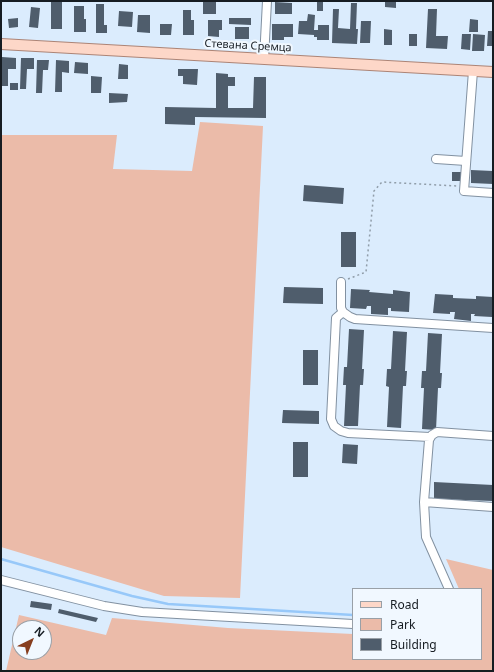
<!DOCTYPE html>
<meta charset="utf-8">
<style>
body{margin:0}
#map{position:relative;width:494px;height:672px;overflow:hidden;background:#dbecfd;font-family:"Noto Sans",sans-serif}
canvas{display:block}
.frame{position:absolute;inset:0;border:2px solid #161c22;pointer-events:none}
.legend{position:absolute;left:352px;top:588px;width:130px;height:72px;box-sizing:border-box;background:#f1f8ff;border:1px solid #99a0a7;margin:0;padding:5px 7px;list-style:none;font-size:12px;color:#161c22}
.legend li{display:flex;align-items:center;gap:8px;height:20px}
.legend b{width:20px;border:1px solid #99a0a7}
.north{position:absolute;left:12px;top:620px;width:40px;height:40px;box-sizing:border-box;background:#f1f8ff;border:1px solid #99a0a7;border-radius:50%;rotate:43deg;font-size:11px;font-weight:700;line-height:16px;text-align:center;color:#161c22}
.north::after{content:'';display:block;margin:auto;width:14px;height:18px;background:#863e1f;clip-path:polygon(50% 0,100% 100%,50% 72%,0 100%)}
</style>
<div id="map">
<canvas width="494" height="672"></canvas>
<div class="frame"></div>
<ul class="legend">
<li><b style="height:5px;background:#fdd7c8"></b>Road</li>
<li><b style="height:11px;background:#ebbba9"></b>Park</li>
<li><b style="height:11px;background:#4f5d6c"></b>Building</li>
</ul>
<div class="north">N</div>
</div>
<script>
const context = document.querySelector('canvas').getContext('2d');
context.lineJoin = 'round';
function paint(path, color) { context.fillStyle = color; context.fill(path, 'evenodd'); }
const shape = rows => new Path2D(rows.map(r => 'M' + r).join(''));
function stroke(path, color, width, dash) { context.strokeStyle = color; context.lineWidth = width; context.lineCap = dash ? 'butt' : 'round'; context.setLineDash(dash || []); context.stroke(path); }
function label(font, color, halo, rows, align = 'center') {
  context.font = font + ' "Noto Sans",sans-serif'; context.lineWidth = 4; context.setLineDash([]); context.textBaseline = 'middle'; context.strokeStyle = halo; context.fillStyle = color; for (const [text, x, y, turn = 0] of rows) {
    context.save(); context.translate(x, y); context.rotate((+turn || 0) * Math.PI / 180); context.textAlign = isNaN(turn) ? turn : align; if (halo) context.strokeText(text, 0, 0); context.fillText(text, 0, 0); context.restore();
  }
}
paint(shape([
 [200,122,263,126,240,598,164,596,1,547,1,135,117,135,113,169,192,171],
 [446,559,493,570,493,671,6,671,19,615,106,635,112,618,228,628,353,634,353,659,481,659,481,589,459,589],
 [20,628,44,628,44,652,20,652]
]), '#ebbba9');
stroke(shape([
 [1,559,132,596,168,604,353,615]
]), '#97c8f9', 2.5);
paint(shape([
 [53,1,62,2,62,29,51,29,51,2],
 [203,1,216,1,216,14,203,14],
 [317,1,323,1,323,11,317,11],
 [385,1,396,1,396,8,385,7],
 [275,2,292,3,292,14,275,14],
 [351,3,357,3,356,29,358,29,357,44,332,43,333,9,339,9,338,28,350,29],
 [96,4,104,4,104,25,107,25,107,33,96,33],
 [74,6,84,6,84,19,86,19,86,32,74,32],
 [31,7,40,8,38,28,29,27],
 [428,9,437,9,436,36,448,36,447,49,426,48],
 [183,10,191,10,191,20,194,20,194,35,183,35],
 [119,11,133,12,132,27,118,26],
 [308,14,315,15,314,30,318,30,318,25,329,25,329,40,317,40,317,37,314,37,314,35,298,34,299,21,307,21],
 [138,15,150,15,150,33,137,32],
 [18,18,18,27,9,28,8,19],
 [229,18,251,18,251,25,229,24],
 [470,19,478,20,478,32,469,32],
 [208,20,222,20,222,30,219,30,219,37,208,36],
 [361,21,371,21,370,43,360,43],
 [160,24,172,24,171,35,160,35],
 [272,24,293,24,293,37,284,37,284,40,272,40],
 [235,27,249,27,249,39,235,39],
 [384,29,392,30,392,45,384,45],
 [488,31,493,31,493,46,487,46],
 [409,34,417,34,417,46,409,46],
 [462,34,471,34,470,50,461,49],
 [473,34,485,35,484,51,472,51],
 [2,57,16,58,16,69,8,69,8,86,2,86],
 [21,58,34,58,34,69,27,69,26,89,20,89],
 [37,60,49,60,48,70,43,70,42,93,36,93],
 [56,60,69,61,69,73,62,72,62,92,55,92],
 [75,62,88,63,88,74,74,73],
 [119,64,128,65,128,79,118,79],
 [178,69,198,69,197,85,183,84,183,76,178,76],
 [216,73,228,74,228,77,235,77,235,86,228,86,228,108,253,108,254,77,266,77,266,118,195,117,195,125,165,124,165,107,216,108],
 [91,76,102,77,101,93,91,93],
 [10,83,18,83,18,90,10,90],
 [109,93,128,94,127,102,109,103],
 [471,170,493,171,493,184,471,183],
 [452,172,461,172,461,181,452,181],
 [304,185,344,188,343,204,303,201],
 [341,232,356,232,356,267,341,267],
 [284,287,323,288,323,304,283,303],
 [351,289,370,290,369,292,393,294,393,290,410,292,409,312,391,311,391,308,388,308,388,315,371,314,371,306,367,306,366,309,350,308],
 [435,294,453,295,453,298,476,299,476,296,493,297,492,317,474,316,475,314,471,314,471,321,454,319,455,312,450,312,450,314,433,313],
 [349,329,364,330,362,369,364,369,363,385,360,385,358,426,344,426,346,385,343,385,344,367,347,367],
 [393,331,407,332,405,371,407,371,406,386,403,386,401,428,387,427,389,387,386,386,387,369,391,369],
 [428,333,442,334,440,373,442,373,441,388,438,388,436,430,422,429,424,388,421,388,422,371,426,371],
 [303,350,318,350,318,385,303,385],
 [283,410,319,411,319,424,282,423],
 [293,442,308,442,308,477,293,477],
 [343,444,358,445,357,464,342,463],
 [434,482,493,485,493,501,434,499],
 [31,601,52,604,51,610,30,607],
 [59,609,98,618,96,622,58,613]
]), '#4f5d6c');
const minor = shape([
 [264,59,267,1],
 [473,71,464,191,493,193],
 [436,159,466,161],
 [341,282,341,308,343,312,350,317,355,319,493,328],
 [343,312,336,318,331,419,334,426,341,431,348,433,430,437],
 [424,502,493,507],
 [1,580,104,606,142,612,353,624],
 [449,589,426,537,424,502,429,440,432,435,437,432,493,436]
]);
const major = shape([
 [1,44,493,72]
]);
stroke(minor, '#8291a1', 10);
stroke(major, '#ac8476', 12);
stroke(shape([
 [348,279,366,272,374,191,382,182,457,186]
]), '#909da9', 1.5, [2, 3]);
stroke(minor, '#fff', 8);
stroke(major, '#fdd7c8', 10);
label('11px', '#161c22', '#f1f8ff', [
 ["Стевана Сремца",248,46,3]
]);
</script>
